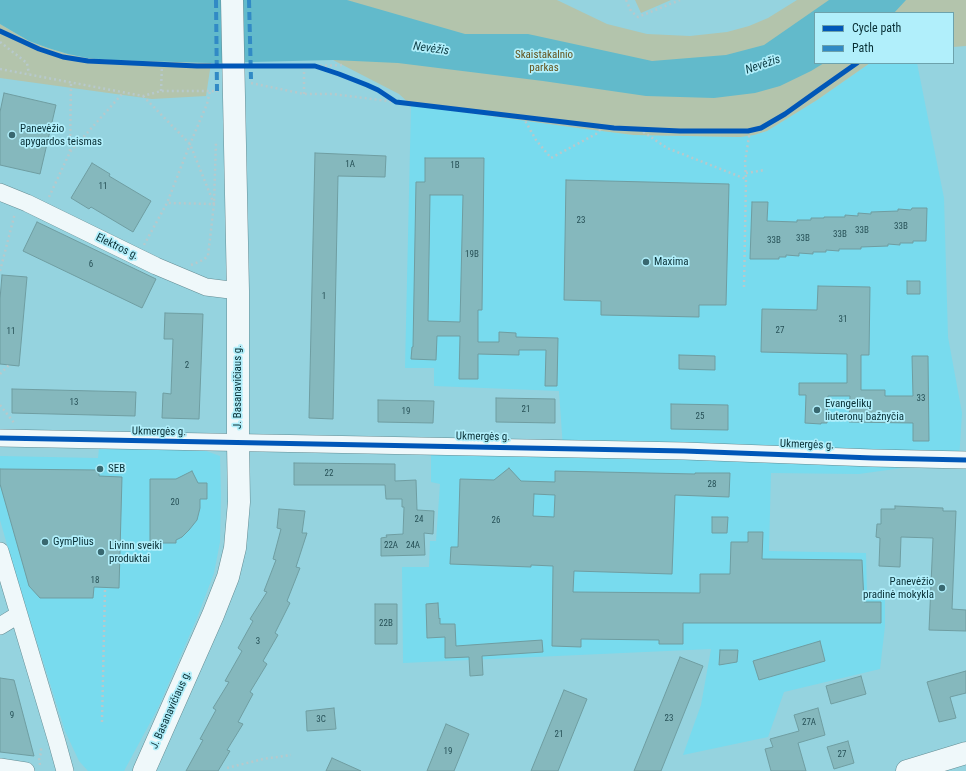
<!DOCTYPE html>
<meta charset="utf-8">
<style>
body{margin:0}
#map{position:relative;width:966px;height:771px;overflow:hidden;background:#95d3df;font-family:"Roboto Condensed",sans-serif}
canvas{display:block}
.legend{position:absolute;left:814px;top:12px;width:140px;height:52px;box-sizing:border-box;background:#b1effb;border:1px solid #6da2ac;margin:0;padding:5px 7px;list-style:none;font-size:12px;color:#082f35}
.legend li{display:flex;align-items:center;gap:8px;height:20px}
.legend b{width:20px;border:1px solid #6da2ac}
</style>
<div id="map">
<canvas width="966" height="771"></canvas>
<ul class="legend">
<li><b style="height:5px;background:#0057b8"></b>Cycle path</li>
<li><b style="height:5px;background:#318ac5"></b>Path</li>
</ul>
</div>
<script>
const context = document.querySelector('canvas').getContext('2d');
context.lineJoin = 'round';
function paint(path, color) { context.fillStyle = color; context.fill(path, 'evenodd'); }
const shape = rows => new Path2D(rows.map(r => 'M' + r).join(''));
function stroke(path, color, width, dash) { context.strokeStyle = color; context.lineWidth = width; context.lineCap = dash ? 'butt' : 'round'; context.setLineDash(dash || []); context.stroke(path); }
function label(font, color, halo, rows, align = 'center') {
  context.font = font + ' "Roboto Condensed",sans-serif'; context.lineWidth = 3.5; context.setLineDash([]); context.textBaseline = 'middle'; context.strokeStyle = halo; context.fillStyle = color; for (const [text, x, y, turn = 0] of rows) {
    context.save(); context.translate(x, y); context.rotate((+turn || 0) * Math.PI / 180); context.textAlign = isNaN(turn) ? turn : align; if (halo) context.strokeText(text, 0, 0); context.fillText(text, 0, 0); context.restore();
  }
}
paint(shape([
 [870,63,917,63,944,198,948,337,962,413,959,460,859,474,771,473,769,551,866,553,867,595,885,598,885,626,880,669,784,692,768,737,683,755,701,705,711,649,403,663,402,567,429,567,430,541,436,541,440,484,431,482,431,446,563,448,559,391,434,386,434,368,405,368,411,105,578,128,634,135,740,137,754,135,767,131,817,100],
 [99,448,206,451,220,456,221,495,220,542,214,573,197,618,158,708,124,771,88,771,79,761,65,731,14,569,0,520,0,456,98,458]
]), '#78dbee');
paint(shape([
 [347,0,557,0,607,24,647,34,690,36,727,32,749,26,768,18,797,0,966,0,966,46,953,47,953,13,815,13,815,63,870,63,817,100,767,131,754,135,740,137,634,135,578,128,411,105,399,94,333,60,336,36,348,0],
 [635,0,671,0,641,13],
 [0,24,29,41,48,48,68,54,87,58,111,60,211,63,206,96,152,99,0,78]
]), '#b3c4ac');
paint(shape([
 [0,0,347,0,465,34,528,34,652,61,726,55,764,45,829,0,906,0,894,13,815,13,815,63,824,63,811,71,780,86,755,93,714,98,646,96,543,81,398,63,333,60,211,63,111,60,87,58,68,54,48,48,29,41,0,24]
]), '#62bacb');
const building = shape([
 [4,93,56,105,40,174,0,165,0,112,4,93],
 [315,153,386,156,385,177,338,176,333,419,309,418,315,153],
 [425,158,484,158,482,310,478,310,478,342,499,342,499,332,516,333,516,337,558,338,557,386,545,386,546,350,519,350,519,355,478,354,478,379,459,379,460,336,437,336,436,360,411,359,412,347,413,347,416,182,425,182,425,158],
 [430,195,463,195,460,322,428,321,430,195],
 [92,163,110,174,109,176,151,201,133,232,91,207,89,209,71,198,92,163],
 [566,180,729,184,726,305,699,305,699,317,601,315,601,301,564,300,566,180],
 [752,202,768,202,767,221,797,222,797,220,811,220,811,218,824,218,824,217,845,217,845,215,858,216,858,213,871,214,871,212,898,211,898,209,911,210,912,208,927,208,926,241,913,241,913,243,900,243,900,245,888,244,888,246,861,247,861,249,839,249,839,251,826,250,826,252,813,252,813,254,799,253,799,256,786,255,786,257,779,257,779,259,750,259,752,202],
 [37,222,156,279,142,308,23,251,37,222],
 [2,275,27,277,19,366,0,364,0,299,2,275],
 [907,281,920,281,920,294,907,294,907,281],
 [818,286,870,287,869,355,861,355,861,390,885,390,885,396,913,396,912,356,928,356,929,441,913,441,913,423,849,422,850,396,828,396,827,423,821,423,821,424,805,423,806,395,799,395,799,383,847,383,847,354,761,352,762,309,817,310,818,286],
 [165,313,203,314,199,419,162,418,163,393,171,394,173,339,164,339,165,313],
 [679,355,715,356,715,370,679,369,679,355],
 [12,389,136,392,135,416,12,413,12,389],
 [496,398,555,399,555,423,496,422,496,398],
 [378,400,434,401,433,423,378,422,378,400],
 [671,404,728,405,728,430,671,429,671,404],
 [294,463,395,464,395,481,416,480,417,510,434,511,433,534,424,533,425,555,381,556,381,538,387,537,386,535,403,534,404,507,402,507,402,499,386,499,385,485,294,485,294,463],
 [509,468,521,481,555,482,555,471,695,474,695,473,730,473,729,497,675,495,672,574,574,571,573,592,700,593,700,574,730,574,731,542,748,542,748,532,763,532,762,559,862,560,864,602,881,602,881,623,683,623,683,644,659,644,659,640,581,639,581,647,552,646,553,566,531,565,531,567,450,564,451,547,458,547,460,479,494,480,509,468],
 [534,494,555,495,554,517,533,516,534,494],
 [0,469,99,470,99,476,122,477,119,588,94,587,93,598,40,598,29,586,0,484,0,469],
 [192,471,198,483,207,483,207,499,200,499,200,508,197,520,189,530,182,537,176,540,176,543,150,543,150,479,176,479,192,471],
 [895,506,943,508,943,511,956,511,952,609,966,610,966,631,929,630,933,538,901,537,900,567,879,566,880,538,876,537,877,524,881,524,881,509,895,509,895,506],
 [279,509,305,511,302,533,307,533,296,567,300,568,287,601,290,603,275,633,278,635,263,661,267,664,250,692,253,694,238,722,243,724,227,750,230,751,218,771,186,771,203,740,200,739,216,710,213,708,229,682,225,681,242,651,238,648,253,621,250,619,267,592,264,591,276,560,273,559,281,529,277,528,279,509],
 [712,517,728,517,727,533,712,533,712,517],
 [438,603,439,619,440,618,440,624,455,624,456,646,542,640,543,652,482,656,483,675,470,676,469,657,445,658,445,637,427,638,426,604,438,603],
 [375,604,397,604,397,644,375,644,375,604],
 [820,641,825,661,759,680,753,661,820,641],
 [720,650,738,650,737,662,719,665,720,650],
 [680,657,703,666,661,771,634,771,680,657],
 [966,671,966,693,950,697,956,718,939,722,927,682,966,671],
 [861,676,866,694,831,704,826,686,861,676],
 [0,678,14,680,34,756,0,752,0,678],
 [564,690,587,699,558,771,531,771,564,690],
 [334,708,336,729,307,731,306,711,334,708],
 [818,708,825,735,798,743,806,771,771,771,765,749,773,747,770,739,799,731,794,715,818,708],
 [446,724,469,734,454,771,427,771,446,724],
 [848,741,854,763,834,769,827,747,848,741],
 [332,758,361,771,326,771,332,758]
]);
paint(building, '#85b8bd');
stroke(building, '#6f9da1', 1);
const minor = shape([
 [0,192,27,203,156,266,206,287,238,291],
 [0,438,684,451,873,458,966,460],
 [0,551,57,742,65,771],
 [0,626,18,615],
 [0,767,26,771]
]);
const major = shape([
 [907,771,966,753]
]);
const highway = shape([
 [144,771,213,615,228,577,235,548,239,502,238,443,238,291,232,0]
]);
stroke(minor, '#648c93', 18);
stroke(major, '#648c93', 23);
stroke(highway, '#648c93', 23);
stroke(shape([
 [626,0,631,11,638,17,680,0],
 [0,42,27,63,29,74],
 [315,66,344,65],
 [0,69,143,96,161,91,217,91,217,92],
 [251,83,304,94,332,94,396,102],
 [161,91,162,65],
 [304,94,304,66],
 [143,96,190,144,214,204,167,203],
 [523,117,536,140,551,158,596,134,603,127],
 [639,129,667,148,746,179],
 [70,151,71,83],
 [746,173,765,170],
 [49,197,70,152,123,93],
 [144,245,167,203,190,144,207,104,210,91],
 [191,265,203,260,208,256,214,204,216,141],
 [0,271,15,213],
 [744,287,746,179,745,162,750,130],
 [0,374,9,365],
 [0,405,15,424],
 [102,722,105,588],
 [40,765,39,758,41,753,41,746],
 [227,768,263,759,291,755]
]), '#b7c9cc', 2.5, [2, 3]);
stroke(minor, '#eff8fa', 17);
stroke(major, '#eff8fa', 22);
stroke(highway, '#eff8fa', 22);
stroke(shape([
 [216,0,217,91],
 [249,0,251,79]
]), '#318ac5', 4, [8, 4]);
stroke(shape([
 [0,31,39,49,63,57,88,61,197,66,315,66,339,74,367,85,378,90,396,102,614,128,680,131,748,131,761,128,785,114,820,89,857,63],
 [0,438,684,451,873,458,966,460]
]), '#0057b8', 5);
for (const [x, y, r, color] of [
 [12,135,4,"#396870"],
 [646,262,4,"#396870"],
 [817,410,4,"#396870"],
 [100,469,4,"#396870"],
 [45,542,4,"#396870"],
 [101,552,4,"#396870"],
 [942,588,4,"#396870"]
]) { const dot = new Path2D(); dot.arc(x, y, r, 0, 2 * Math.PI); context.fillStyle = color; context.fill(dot); stroke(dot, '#b1effb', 1.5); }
label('9px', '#275157', null, [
 ["1A",350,165],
 ["1B",455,166],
 ["11",103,187],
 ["23",581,221],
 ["33B",901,227],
 ["33B",862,231],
 ["33B",840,235],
 ["33B",803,239],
 ["33B",774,241],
 ["19B",472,255],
 ["6",91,265],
 ["1",324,297],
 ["31",843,320],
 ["27",780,331],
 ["11",11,332],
 ["2",187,366],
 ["33",921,399],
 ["13",74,403],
 ["21",526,410],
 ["19",406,412],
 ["25",700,417],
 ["22",329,474],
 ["28",712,485],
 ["20",175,503],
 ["24",419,520],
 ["26",496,521],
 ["22A",391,546],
 ["24A",413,546],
 ["18",95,581],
 ["22B",386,624],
 ["3",258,642],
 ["9",12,716],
 ["23",669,719],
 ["3C",321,720],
 ["27A",809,723],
 ["21",559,735],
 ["19",448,752],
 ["27",842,755]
]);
label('11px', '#64531c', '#b1effb', [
 ["Skaistakalnio",544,55],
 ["parkas",544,68]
]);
label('11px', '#082f35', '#b1effb', [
 ["Panevėžio",20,129],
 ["apygardos teismas",20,142],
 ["Maxima",654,262],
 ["Evangelikų",825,404],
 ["liuteronų bažnyčia",825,417],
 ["SEB",108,469],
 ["GymPlius",53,542],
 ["Livinn sveiki",109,546],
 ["produktai",109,559],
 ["Panevėžio",934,582,"right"],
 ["pradinė mokykla",934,595,"right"]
], 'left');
label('11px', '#082f35', '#b1effb', [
 ["Elektros g.",117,247,26],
 ["J. Basanavičiaus g.",238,387,-90],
 ["Ukmergės g.",159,432,1],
 ["Ukmergės g.",483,437,1],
 ["Ukmergės g.",807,445,2],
 ["J. Basanavičiaus g.",171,710,-66]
]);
label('italic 12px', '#0f3e46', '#b1effb', [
 ["Nevėžis",431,49,8],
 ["Nevėžis",763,65,-19]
]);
</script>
